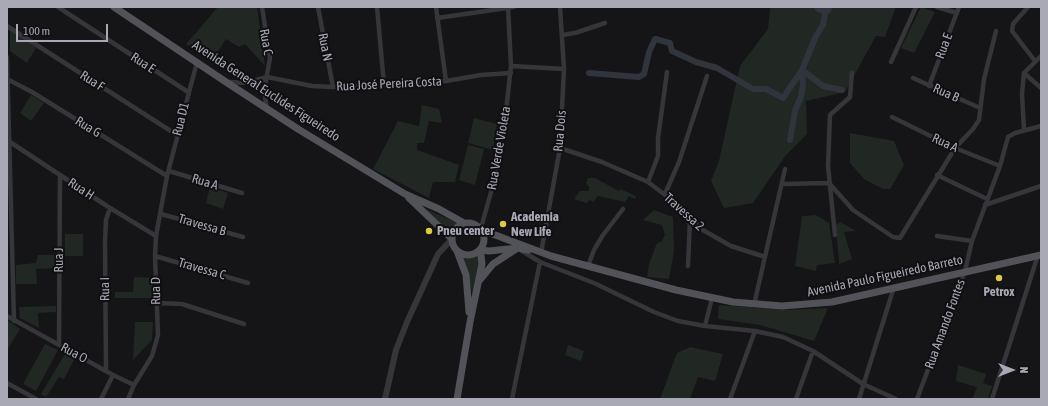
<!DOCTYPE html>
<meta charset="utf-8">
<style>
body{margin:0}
#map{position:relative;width:1048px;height:406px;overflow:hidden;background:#151416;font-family:"Asap Condensed",sans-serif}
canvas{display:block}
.frame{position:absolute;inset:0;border:8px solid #a8a9b5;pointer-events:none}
.north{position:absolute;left:992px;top:350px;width:40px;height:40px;-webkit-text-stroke:3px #100f11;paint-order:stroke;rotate:90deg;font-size:11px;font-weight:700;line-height:16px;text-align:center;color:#a8a9b5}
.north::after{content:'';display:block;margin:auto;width:14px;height:18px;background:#a8a9b5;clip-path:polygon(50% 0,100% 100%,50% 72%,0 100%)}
.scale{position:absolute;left:16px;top:24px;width:92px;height:18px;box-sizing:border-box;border:2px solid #a8a9b5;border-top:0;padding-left:5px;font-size:12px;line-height:14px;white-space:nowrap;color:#a8a9b5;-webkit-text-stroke:3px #100f11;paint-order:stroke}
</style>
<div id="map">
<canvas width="1048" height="406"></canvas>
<div class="frame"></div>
<div class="north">N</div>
<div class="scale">100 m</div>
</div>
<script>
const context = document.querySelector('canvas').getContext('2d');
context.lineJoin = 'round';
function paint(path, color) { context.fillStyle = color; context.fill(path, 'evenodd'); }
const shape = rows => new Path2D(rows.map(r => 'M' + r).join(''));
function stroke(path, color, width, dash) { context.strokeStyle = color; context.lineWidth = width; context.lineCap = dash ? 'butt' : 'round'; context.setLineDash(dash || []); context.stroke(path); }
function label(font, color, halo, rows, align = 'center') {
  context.font = font + ' "Asap Condensed",sans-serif'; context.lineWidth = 4; context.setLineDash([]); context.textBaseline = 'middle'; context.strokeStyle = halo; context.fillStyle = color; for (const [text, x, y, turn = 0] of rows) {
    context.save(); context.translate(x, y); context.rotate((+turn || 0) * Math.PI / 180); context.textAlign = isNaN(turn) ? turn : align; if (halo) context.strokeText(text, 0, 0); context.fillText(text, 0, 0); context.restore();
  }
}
paint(shape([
 [218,7,257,7,265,66,245,44,239,47,226,39,212,61,186,44],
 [896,7,885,37,876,36,845,92,806,101,807,134,786,155,753,203,724,208,711,181,719,161,740,66,768,29,770,8],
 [921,7,935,12,914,53,901,48],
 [10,29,36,48,27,63,10,51],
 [31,95,44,103,31,121,20,113],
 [422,105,439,109,442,123,429,121,424,143,417,143,417,150,459,165,455,182,433,182,429,198,373,169,398,121,419,126],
 [474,118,497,124,493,150,468,143],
 [850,133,894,141,904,165,890,189,883,189,864,179,850,163],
 [468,145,484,149,475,185,459,180],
 [588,178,595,178,619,191,620,189,636,196,635,199,629,196,625,202,598,196,593,202,590,200,586,203,574,199,580,191,589,191,589,187,586,183],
 [210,187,228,193,223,209,206,203],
 [419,206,458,223,450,228,448,235],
 [654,210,673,217,674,251,669,279,647,277,649,264,657,243,661,242,665,235,662,225,643,220],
 [816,215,829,223,835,263,817,265,816,271,795,266,802,216],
 [840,222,856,231,844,232,852,259,839,264,836,225],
 [65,234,83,234,83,256,65,256],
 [479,254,480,266,474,301,466,268,461,256,471,257],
 [38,255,55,255,55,268,36,269,37,284,16,284,16,265,36,263],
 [134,277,153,278,152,298,115,298,115,292,133,292],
 [719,305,788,310,828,308,814,341,760,325,718,319],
 [56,306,56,312,38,313,39,328,20,318,19,307],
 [8,321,20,329,8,349,7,349],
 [135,322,153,322,152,340,133,360],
 [45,344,58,350,36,391,23,384],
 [568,345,584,351,581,361,565,355],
 [690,347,723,354,715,381,698,377,690,399,660,399,677,353],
 [65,354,74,360,64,379,59,377,46,397,41,394],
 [958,365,986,374,983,383,992,386,988,399,972,399,977,387,956,381]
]), '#212823');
stroke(shape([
 [802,70,823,86,842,90],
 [589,73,639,77,644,74,649,52,655,39,670,43,672,51,696,62,717,68,753,89,766,89,783,98,802,70,816,36,823,25,826,9],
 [790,140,795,111,801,97,803,84,802,70]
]), '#2f343d', 6);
stroke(shape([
 [820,7,826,9]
]), '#2f343d', 11);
stroke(shape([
 [58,7,188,92],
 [262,7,270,58,264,91,267,109],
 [318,7,333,87],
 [377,7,384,85],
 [436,7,446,81],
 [937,7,957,13],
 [1028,7,1013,24,1012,31,1035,61],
 [437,18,514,7],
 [7,26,177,135],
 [562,35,575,33,605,23],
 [7,57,14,321],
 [891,62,916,7],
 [511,66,564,69],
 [1024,73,1041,88],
 [913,78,980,108],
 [7,79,32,92,167,176],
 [229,82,246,83,267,77,312,86,333,87,446,81,481,75,511,73],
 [929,86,959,7],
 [892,117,955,148,1000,166],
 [1024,130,1022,94,1024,73,1041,56],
 [7,140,110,208,156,236],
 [560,148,602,162,648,182,681,207,701,229,731,246,765,257],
 [169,171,242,193],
 [937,175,987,199],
 [648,182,658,156,658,138,667,72],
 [829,183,853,210,893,237,900,238,955,148,973,129,979,120,984,79,996,31],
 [782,184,829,183],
 [665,194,679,162,707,76],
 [985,205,1041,186],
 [161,214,243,237],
 [481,228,493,185,506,111,511,66,508,7],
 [835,235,828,166,830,115,850,97,852,73],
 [937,236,972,241],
 [519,249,540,262,594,283,654,312,678,321,705,326,755,331,783,337,813,351,863,384,896,399],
 [541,253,560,148,564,69,560,7],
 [155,256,248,283],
 [588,266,594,250,603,235,623,209],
 [688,266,690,219],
 [156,303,182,304,244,324],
 [754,305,785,169],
 [7,316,113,375,134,385],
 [705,326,712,298],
 [59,345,60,176],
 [106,370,105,241,106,220,110,208],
 [7,383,36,399],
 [101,399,113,375],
 [128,399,134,385,152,356,158,335,155,256,156,236,167,176,197,62],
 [512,399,540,262],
 [730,399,755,331],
 [796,399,813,351],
 [859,399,894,287],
 [917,399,965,271,972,241,1000,166,1008,137,1015,133,1041,126],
 [992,399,1038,255]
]), '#36363a', 4.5);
stroke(shape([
 [385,399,396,350,407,322,438,254,452,239]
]), '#36363a', 6);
stroke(shape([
 [114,7,226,82,298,129,405,194,439,209,464,223],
 [409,198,452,239],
 '452 239a16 16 0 1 1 32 0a16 16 0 1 1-32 0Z',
 [482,230,551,256,676,290,733,302,782,306,832,302,1041,255],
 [481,250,489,251,518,248,528,250],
 [457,251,466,275,469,312],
 [479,281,493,264,516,249],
 [457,399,470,322,482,264,481,255,479,251]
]), '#525259', 7);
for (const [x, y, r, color] of [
 [503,224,4,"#dec844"],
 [429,231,4,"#dec844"],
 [999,278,4,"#dec844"]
]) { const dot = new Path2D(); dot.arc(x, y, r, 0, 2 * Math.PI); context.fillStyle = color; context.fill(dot); stroke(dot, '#100f11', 1.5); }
label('13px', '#a8a9b5', '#100f11', [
 ["Rua C",266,42,80],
 ["Rua E",944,46,-69],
 ["Rua N",325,47,79],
 ["Rua E",143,63,33],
 ["Rua F",92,81,33],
 ["Rua José Pereira Costa",389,84,-3],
 ["Avenida General Euclides Figueiredo",266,91,33],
 ["Rua B",946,93,24],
 ["Rua D1",181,119,-76],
 ["Rua G",88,127,32],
 ["Rua Dois",560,131,-85],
 ["Rua A",945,143,25],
 ["Rua Verde Violeta",499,148,-80],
 ["Rua A",205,182,17],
 ["Rua H",81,189,33],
 ["Travessa 2",684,212,42],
 ["Travessa B",202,225,16],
 ["Rua J",59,260,-90],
 ["Travessa C",202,269,16],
 ["Avenida Paulo Figueiredo Barreto",885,276,-12],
 ["Rua I",105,289,-91],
 ["Rua D",156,291,-91],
 ["Rua Amando Fontes",945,324,-70],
 ["Rua O",74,353,28]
]);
label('bold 13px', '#a8a9b5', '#100f11', [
 ["Academia",511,217],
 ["New Life",511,232],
 ["Pneu center",437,231],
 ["Petrox",999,292,"center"]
], 'left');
</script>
